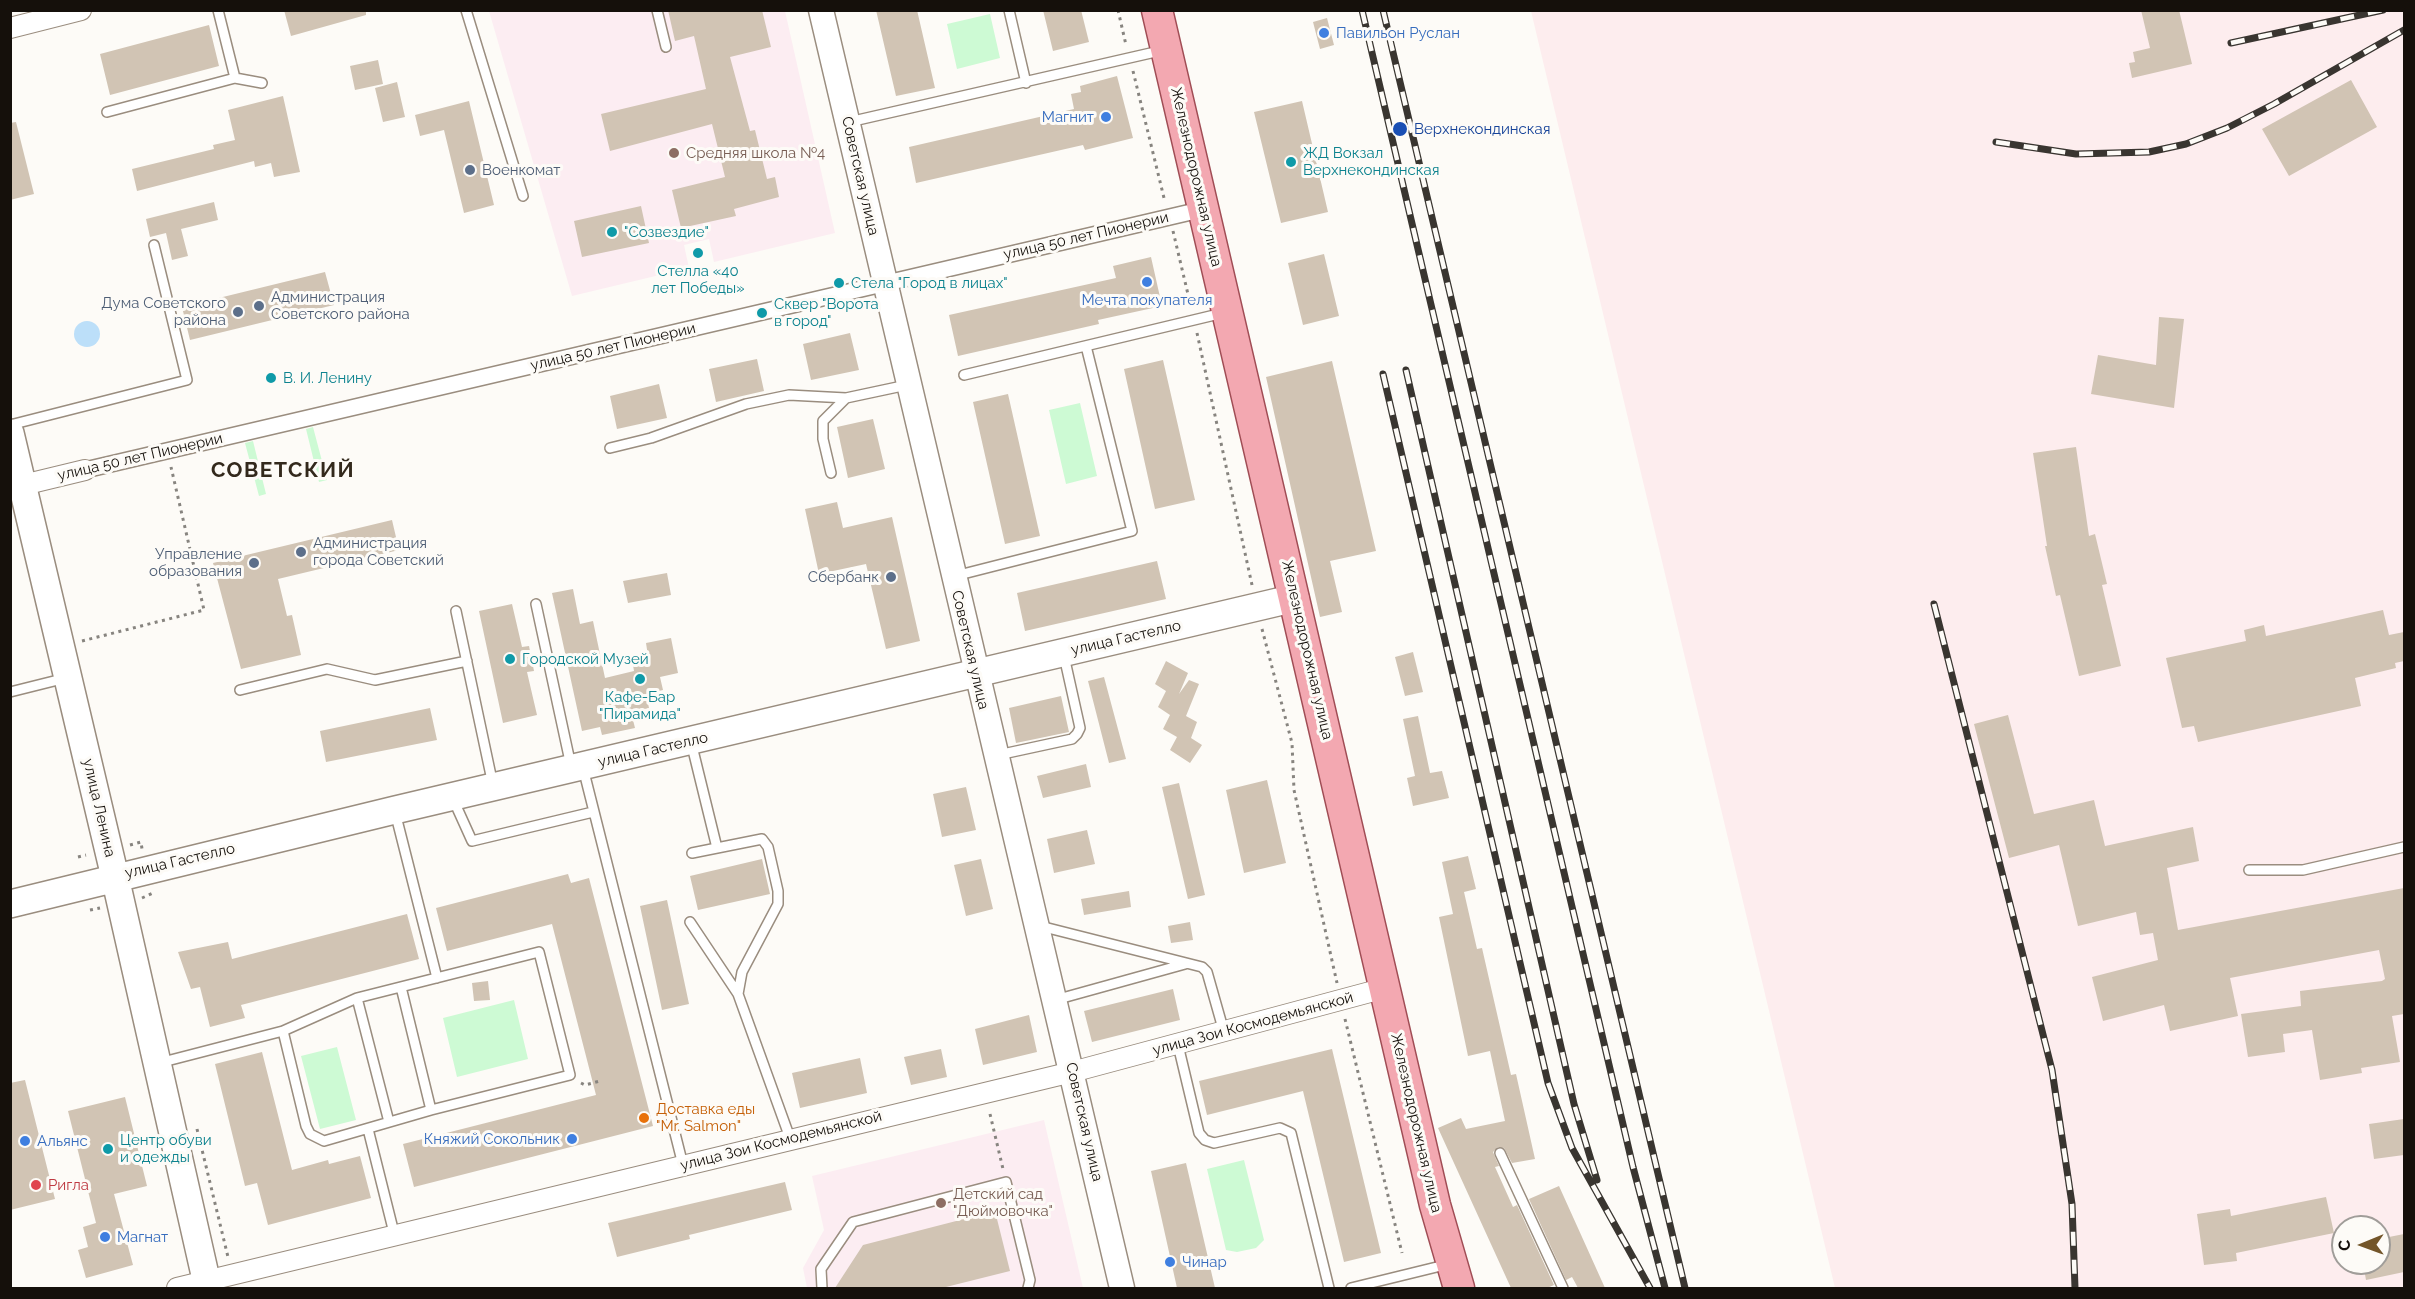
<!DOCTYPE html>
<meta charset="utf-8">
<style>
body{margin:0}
#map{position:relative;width:2415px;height:1299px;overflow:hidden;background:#fdfbf7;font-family:Raleway,sans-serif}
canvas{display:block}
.frame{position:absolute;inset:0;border:12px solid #15100b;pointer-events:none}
.north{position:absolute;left:2331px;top:1215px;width:60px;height:60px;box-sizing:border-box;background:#fdfbf7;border:2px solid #a09d99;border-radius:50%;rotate:269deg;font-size:16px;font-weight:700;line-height:24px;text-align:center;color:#15100b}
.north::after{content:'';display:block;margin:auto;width:21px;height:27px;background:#735529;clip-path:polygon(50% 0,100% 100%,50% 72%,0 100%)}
</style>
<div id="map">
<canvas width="2415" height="1299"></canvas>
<div class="frame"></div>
<div class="north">С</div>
</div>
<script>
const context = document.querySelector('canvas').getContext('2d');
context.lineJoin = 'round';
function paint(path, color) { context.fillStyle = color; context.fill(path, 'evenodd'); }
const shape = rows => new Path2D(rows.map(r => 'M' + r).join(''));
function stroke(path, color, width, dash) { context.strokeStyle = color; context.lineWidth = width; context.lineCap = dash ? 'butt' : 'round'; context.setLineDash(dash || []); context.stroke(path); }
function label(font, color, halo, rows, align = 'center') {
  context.font = font + ' Raleway,sans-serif'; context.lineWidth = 6; context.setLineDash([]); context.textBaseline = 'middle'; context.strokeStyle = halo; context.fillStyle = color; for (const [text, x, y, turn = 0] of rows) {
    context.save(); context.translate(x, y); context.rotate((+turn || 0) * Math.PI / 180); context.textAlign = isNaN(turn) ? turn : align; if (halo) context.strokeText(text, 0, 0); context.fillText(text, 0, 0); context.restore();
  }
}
paint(shape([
 [1531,11,2404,11,2404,1288,1835,1288],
 [2343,1227,2379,1227,2379,1263,2343,1263]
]), '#fdedee');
paint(shape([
 [489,11,785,11,835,233,714,262,709,239,684,245,689,268,572,296],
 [1044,1120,1083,1288,807,1288,803,1268,824,1230,812,1176]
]), '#fcedf2');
paint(shape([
 [990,14,1000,58,957,69,947,24],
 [1080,403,1097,476,1066,484,1049,410],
 [313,427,327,480,319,482,306,429],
 [253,441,266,494,259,496,245,443],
 [514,1000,528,1059,457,1077,443,1018],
 [337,1047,356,1120,320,1129,301,1056],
 [1244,1160,1264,1240,1256,1248,1237,1252,1226,1250,1207,1169]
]), '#cdfad4');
paint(shape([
 '74 334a13 13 0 1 1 26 0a13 13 0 1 1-26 0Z'
]), '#bcdff9');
paint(shape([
 [284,10,366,10,366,15,291,36],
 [668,10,762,10,771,47,730,57,750,131,755,130,767,179,775,177,779,197,734,209,736,216,681,228,672,190,725,177,712,124,610,151,601,114,706,89,694,36,675,41],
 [876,10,917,10,935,88,896,96],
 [1043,10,1081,10,1089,42,1053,51],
 [2141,10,2179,10,2192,64,2132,78,2129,63,2135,62,2133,52,2150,48],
 [1327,18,1334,45,1320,49,1313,22],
 [209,25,219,66,110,95,100,54],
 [378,60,383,84,355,90,350,66],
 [1117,76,1133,138,1085,150,1083,145,916,183,909,147,1074,109,1071,94,1081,92,1080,86],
 [2351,80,2377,127,2289,176,2262,129],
 [397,82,405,117,383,122,375,88],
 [283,96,300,172,274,177,271,163,255,167,254,161,137,191,132,169,214,149,213,145,235,140,228,110],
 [469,101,494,205,464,213,444,130,420,136,415,115],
 [1302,101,1328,212,1281,223,1254,112],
 [16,122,34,194,10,200,10,123],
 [214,202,218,220,181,229,188,256,172,260,166,233,150,237,146,219],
 [641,206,649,243,582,257,574,221],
 [1324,254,1339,316,1303,325,1288,263],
 [1151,257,1162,306,1098,320,1099,324,958,356,949,315,1116,278,1113,266],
 [325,272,334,305,190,340,182,307],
 [2159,317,2184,319,2174,408,2091,394,2098,355,2156,365],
 [850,333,859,370,811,380,803,344],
 [757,359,764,391,716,402,709,369],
 [1163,360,1195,500,1155,509,1124,369],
 [1332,361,1376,551,1330,561,1342,612,1320,617,1266,377],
 [659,384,667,418,617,429,610,396],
 [1008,394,1040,536,1005,544,973,402],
 [873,419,885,469,848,478,837,427],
 [2076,447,2089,536,2095,534,2107,584,2102,585,2121,666,2079,676,2060,595,2056,596,2045,546,2047,546,2033,453],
 [837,502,843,528,892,517,920,641,886,649,866,564,819,574,805,509],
 [392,520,399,550,278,579,287,616,292,615,301,655,241,669,213,563],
 [1157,561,1166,599,1025,631,1017,593],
 [667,573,671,595,628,603,623,581],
 [573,589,580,624,593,621,605,678,634,671,632,659,648,656,646,643,671,638,678,673,660,677,663,690,646,694,649,708,631,712,635,728,602,735,600,727,582,731,552,593],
 [512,604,522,647,529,646,534,671,527,672,537,715,503,723,479,611],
 [2383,610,2389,635,2404,632,2404,661,2395,663,2396,668,2355,678,2361,706,2198,742,2194,726,2182,728,2166,658,2246,641,2244,630,2264,625,2266,636],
 [1413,652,1423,692,1405,696,1395,657],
 [1166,661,1188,673,1179,694,1189,680,1199,684,1186,716,1197,722,1191,738,1202,745,1190,763,1170,750,1177,737,1163,729,1170,715,1158,707,1166,691,1155,684],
 [1104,677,1126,759,1109,763,1088,681],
 [1061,696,1069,732,1016,743,1009,708],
 [430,708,437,740,326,762,320,731],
 [2008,715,2034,814,2094,800,2105,846,2193,827,2199,861,2167,868,2178,930,2404,888,2404,1014,2392,1016,2400,1062,2361,1068,2362,1073,2320,1080,2312,1030,2283,1034,2285,1052,2248,1057,2241,1014,2301,1006,2300,991,2382,981,2385,979,2379,950,2230,978,2238,1016,2170,1031,2164,1005,2103,1021,2092,977,2158,960,2153,933,2140,935,2136,912,2078,926,2059,845,2009,858,1974,724],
 [1418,716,1430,773,1442,771,1449,798,1413,806,1407,778,1415,776,1403,719],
 [1086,764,1091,787,1043,798,1037,776],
 [1267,780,1286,863,1244,873,1226,790],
 [1179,783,1205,895,1188,899,1162,787],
 [966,787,976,830,942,837,933,794],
 [1087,830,1095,864,1054,873,1047,839],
 [1468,856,1476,889,1464,892,1477,949,1482,948,1511,1075,1516,1074,1535,1159,1512,1163,1504,1148,1498,1147,1493,1152,1499,1166,1495,1167,1513,1207,1517,1205,1554,1285,1547,1288,1511,1288,1438,1128,1461,1118,1466,1129,1505,1121,1490,1051,1468,1056,1439,917,1453,914,1442,862],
 [762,859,770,894,698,910,690,876],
 [981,859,993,909,966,916,954,865],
 [568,874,571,883,589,878,653,1126,414,1187,403,1144,596,1095,552,924,447,951,436,908],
 [1129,891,1131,907,1084,915,1081,899],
 [667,900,689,1004,662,1010,640,906],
 [407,914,419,959,241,1005,245,1018,210,1027,200,987,191,989,178,952,228,942,232,959],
 [1190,922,1193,940,1171,943,1168,926],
 [488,981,490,1000,474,1001,472,983],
 [1173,989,1180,1020,1092,1042,1084,1011],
 [1029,1015,1037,1052,983,1065,975,1029],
 [941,1049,947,1077,911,1085,904,1057],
 [1332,1049,1381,1253,1344,1262,1303,1091,1207,1115,1199,1081],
 [262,1052,292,1170,328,1160,329,1164,360,1156,371,1198,268,1225,257,1183,245,1186,215,1064],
 [860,1058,867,1093,800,1108,792,1073],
 [25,1080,55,1199,10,1210,10,1083],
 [125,1097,147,1186,114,1194,133,1265,86,1278,78,1250,88,1247,83,1227,96,1223,68,1111],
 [2404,1119,2404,1155,2374,1159,2369,1124],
 [1186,1163,1215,1288,1177,1288,1151,1171],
 [785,1182,792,1210,689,1235,690,1239,617,1257,608,1223],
 [1559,1186,1605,1288,1578,1288,1572,1277,1566,1280,1529,1199],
 [2326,1197,2334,1233,2236,1253,2237,1261,2204,1265,2197,1214,2230,1209,2231,1216],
 [995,1211,1010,1271,942,1288,835,1288,863,1245],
 [2404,1234,2404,1272,2366,1280,2363,1263,2379,1263,2379,1239]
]), '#d1c4b4');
const service = shape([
 [466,10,523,196],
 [657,10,666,47],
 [1009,10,1026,83],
 [235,78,262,83],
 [107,112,235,78,218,10],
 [849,122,1164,50],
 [964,375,1223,313],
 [10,425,187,380,154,245],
 [610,448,651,438,746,404,789,395,846,398,907,385],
 [831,473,823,439,823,421,846,398],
 [955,576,1132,531,1086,346],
 [536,604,571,766],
 [456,611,493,785],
 [240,690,327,669,375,680,467,661],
 [10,692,66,678],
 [691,742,717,848],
 [998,755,1072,739,1077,734,1080,728,1064,656],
 [583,768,683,1165],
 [453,799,472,841,593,812],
 [395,812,437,978],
 [692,853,762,839,768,847,778,891,778,904,742,972,738,994,790,1138],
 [2249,870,2303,870,2404,847],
 [690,922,738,994],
 [1040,926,1202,967,1207,972,1224,1032],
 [401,987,431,1110],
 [357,998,389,1122],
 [1055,1000,1185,964],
 [1178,1045,1199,1133,1205,1140,1214,1143,1280,1128,1291,1133,1329,1288],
 [159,1063,283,1031,357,998,539,952,570,1075,431,1110,324,1141,310,1134,306,1126,283,1031],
 [368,1129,395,1237],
 [1500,1153,1563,1288],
 [822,1288,821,1269,853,1222,1006,1182,1030,1280,1028,1288],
 [1351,1288,1449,1264]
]);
const pedestrian = shape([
 [85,470,1204,209]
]);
const minor = shape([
 [10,28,81,10],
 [23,485,85,470],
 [177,1288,1072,1072,1385,988]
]);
const tertiary = shape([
 [821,10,1122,1288]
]);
const secondary = shape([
 [10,433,115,877,208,1288],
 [10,904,395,810,1295,598]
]);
const primary = shape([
 [1157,10,1435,1205,1459,1288]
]);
stroke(service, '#9a8d7f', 12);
stroke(pedestrian, '#9a8d7f', 18);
stroke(minor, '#9a8d7f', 22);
stroke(tertiary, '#9a8d7f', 27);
stroke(secondary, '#9a8d7f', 30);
stroke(primary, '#a04d55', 33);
stroke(shape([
 [1118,10,1126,45],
 [1133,71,1165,202],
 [1173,231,1191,307],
 [1197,333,1252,585],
 [1262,629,1292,743,1294,790,1337,983],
 [82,641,204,610,171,467],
 [130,845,141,842,142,849],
 [78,857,86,855],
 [142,898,153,893],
 [90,910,100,908],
 [1345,1019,1402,1253],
 [581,1083,585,1085,600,1081],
 [990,1114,1003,1169],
 [197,1129,228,1257]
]), '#87847f', 3, [3, 4.5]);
stroke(service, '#fff', 9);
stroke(pedestrian, '#fff', 15);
stroke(minor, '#fff', 20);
stroke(tertiary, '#fff', 24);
stroke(secondary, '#fff', 27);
stroke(primary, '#f3a8b1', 30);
const rail = shape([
 [1362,10,1633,1167,1665,1288],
 [1383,10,1685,1288],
 [2231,43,2383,10],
 [1996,142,2076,154,2149,152,2186,144,2227,128,2274,104,2404,30],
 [1406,370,1574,1104,1597,1180],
 [1383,374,1548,1083,1572,1148,1650,1288],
 [1934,604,2052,1070,2072,1204,2075,1288]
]);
stroke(rail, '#393530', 7);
stroke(rail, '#fdfbf7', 4.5, [14]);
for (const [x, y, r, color] of [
 [1324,33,6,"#3f7fe0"],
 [1106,117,6,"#3f7fe0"],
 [1400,129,8,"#1a4fb4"],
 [674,153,6,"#8d6e63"],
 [1291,162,6,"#0f9aa8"],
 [470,170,6,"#5c6f8a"],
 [612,232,6,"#0f9aa8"],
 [698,253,6,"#0f9aa8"],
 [1147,282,6,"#3f7fe0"],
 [839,283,6,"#0f9aa8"],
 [259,306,6,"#5c6f8a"],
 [238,312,6,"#5c6f8a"],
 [762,313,6,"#0f9aa8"],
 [271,378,6,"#0f9aa8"],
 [301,552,6,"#5c6f8a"],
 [254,563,6,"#5c6f8a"],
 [891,577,6,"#5c6f8a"],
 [510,659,6,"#0f9aa8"],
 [640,679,6,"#0f9aa8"],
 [644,1118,6,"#e8710a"],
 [572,1139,6,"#3f7fe0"],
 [25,1141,6,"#3f7fe0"],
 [108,1149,6,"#0f9aa8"],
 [36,1185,6,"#e0444e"],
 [941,1203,6,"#8d6e63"],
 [105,1237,6,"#3f7fe0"],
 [1170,1262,6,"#3f7fe0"]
]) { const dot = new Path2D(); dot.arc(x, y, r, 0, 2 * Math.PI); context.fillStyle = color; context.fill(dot); stroke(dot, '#fdfbf7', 2); }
label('15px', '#366cbe', '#fdfbf7', [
 ["Павильон Руслан",1336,33],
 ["Магнит",1094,117,"right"],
 ["Мечта покупателя",1147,300,"center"],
 ["Княжий Сокольник",560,1139,"right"],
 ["Альянс",37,1141],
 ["Магнат",117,1237],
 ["Чинар",1182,1262]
], 'left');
label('15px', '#164399', '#fdfbf7', [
 ["Верхнекондинская",1414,129]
], 'left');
label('15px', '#785e54', '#fdfbf7', [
 ["Средняя школа №4",686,153],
 ["Детский сад",953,1194],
 ["\"Дюймовочка\"",953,1211]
], 'left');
label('15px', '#0d838f', '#fdfbf7', [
 ["ЖД Вокзал",1303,153],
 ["Верхнекондинская",1303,170],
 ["\"Созвездие\"",624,232],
 ["Стелла «40",698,271,"center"],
 ["лет Победы»",698,288,"center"],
 ["Стела \"Город в лицах\"",851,283],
 ["Сквер \"Ворота",774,304],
 ["в город\"",774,321],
 ["В. И. Ленину",283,378],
 ["Городской Музей",522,659],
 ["Кафе-Бар",640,697,"center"],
 ["\"Пирамида\"",640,714,"center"],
 ["Центр обуви",120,1140],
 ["и одежды",120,1157]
], 'left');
label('15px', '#4e5e75', '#fdfbf7', [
 ["Военкомат",482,170],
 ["Администрация",271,297],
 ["Советского района",271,314],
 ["Дума Советского",226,303,"right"],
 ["района",226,320,"right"],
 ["Администрация",313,543],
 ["города Советский",313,560],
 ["Управление",242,554,"right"],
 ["образования",242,571,"right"],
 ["Сбербанк",879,577,"right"]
], 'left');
label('15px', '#15100b', '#fdfbf7', [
 ["Советская улица",860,176,77],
 ["Железнодорожная улица",1196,177,77],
 ["улица 50 лет Пионерии",1086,236,-13],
 ["улица 50 лет Пионерии",613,347,-13],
 ["улица 50 лет Пионерии",140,457,-13],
 ["улица Гастелло",1126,638,-13],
 ["Советская улица",970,650,77],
 ["Железнодорожная улица",1307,650,77],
 ["улица Гастелло",653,750,-13],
 ["улица Ленина",99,808,77],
 ["улица Гастелло",180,861,-13],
 ["улица Зои Космодемьянской",1253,1024,-15],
 ["Советская улица",1084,1122,77],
 ["Железнодорожная улица",1416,1123,77],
 ["улица Зои Космодемьянской",781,1141,-14]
]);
label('15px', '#c56008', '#fdfbf7', [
 ["Доставка еды",656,1109],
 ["\"Mr. Salmon\"",656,1126]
], 'left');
label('15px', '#be3a42', '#fdfbf7', [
 ["Ригла",48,1185]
], 'left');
context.letterSpacing = '1.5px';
label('bold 21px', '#33291c', '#fdfbf7', [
 ["СОВЕТСКИЙ",283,471]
]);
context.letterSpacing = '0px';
</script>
